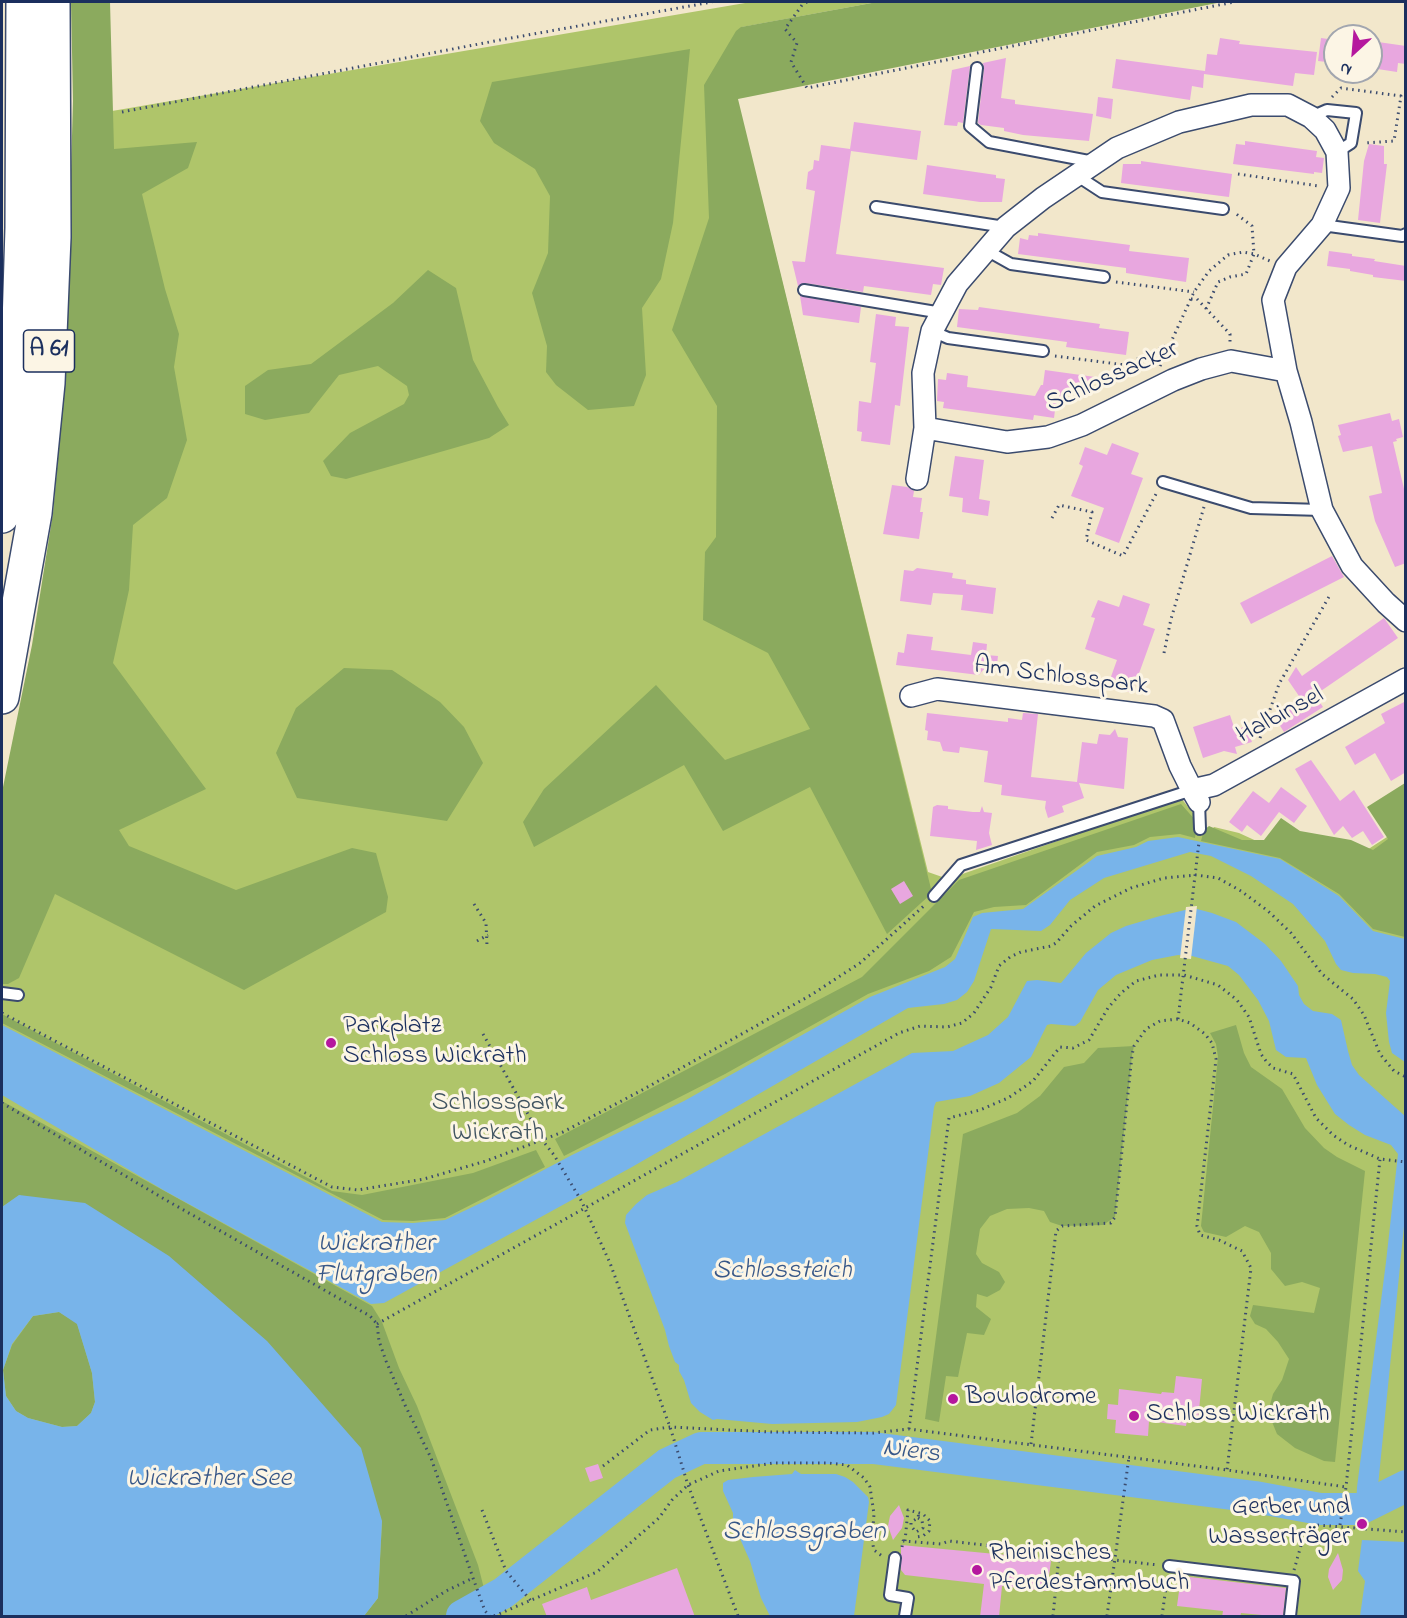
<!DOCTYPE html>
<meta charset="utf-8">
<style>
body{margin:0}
#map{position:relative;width:1407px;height:1618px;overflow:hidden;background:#f2e7cb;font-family:"Indie Flower",sans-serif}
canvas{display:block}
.frame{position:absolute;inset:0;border:3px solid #1b2f5e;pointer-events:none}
.north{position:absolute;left:1323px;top:24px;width:60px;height:60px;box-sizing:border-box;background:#fcf5e5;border:2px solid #a2a6af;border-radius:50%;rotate:206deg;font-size:16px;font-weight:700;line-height:24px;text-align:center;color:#1b2f5e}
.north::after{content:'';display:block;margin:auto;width:21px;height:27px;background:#b5179e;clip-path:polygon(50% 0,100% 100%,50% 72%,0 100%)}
</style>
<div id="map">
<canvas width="1407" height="1618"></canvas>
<div class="frame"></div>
<div class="north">N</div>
</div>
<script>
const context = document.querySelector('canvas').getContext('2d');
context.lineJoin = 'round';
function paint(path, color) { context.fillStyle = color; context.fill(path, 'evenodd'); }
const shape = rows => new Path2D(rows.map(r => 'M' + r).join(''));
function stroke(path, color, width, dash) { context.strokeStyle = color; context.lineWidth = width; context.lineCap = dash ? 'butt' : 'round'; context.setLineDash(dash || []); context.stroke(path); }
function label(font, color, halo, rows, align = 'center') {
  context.font = font + ' "Indie Flower",sans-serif'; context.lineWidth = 6; context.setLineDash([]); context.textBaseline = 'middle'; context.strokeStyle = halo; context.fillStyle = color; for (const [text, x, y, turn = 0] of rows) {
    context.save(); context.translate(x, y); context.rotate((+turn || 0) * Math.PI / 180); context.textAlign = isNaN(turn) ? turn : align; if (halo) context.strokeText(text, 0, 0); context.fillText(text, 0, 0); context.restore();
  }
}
paint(shape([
 [751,2,877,2,742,27,737,99,928,872,948,879,1181,798,1209,833,1214,827,1239,833,1285,854,1336,870,1404,826,1405,794,1405,1616,2,1616,2,818,73,443,88,173,112,111]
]), '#afc56a');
paint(shape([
 [71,2,110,2,114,149,197,142,188,168,142,194,165,289,179,334,174,367,187,440,167,498,133,525,129,590,113,663,206,789,119,830,129,846,236,890,352,848,376,853,388,897,386,912,244,990,55,894,19,978,8,984,2,984,2,792,32,645,53,513,65,379,73,101],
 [877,2,1222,2,738,99,932,893,887,934,810,787,723,831,684,765,534,847,523,822,544,789,656,685,725,760,810,729,768,653,703,620,705,552,716,537,717,406,672,330,709,218,704,85,736,31,741,27],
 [690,49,673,223,661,279,642,308,646,375,634,406,588,410,556,385,546,372,547,346,532,293,548,253,550,196,535,169,494,143,480,121,492,82],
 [428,270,456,288,473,360,498,407,509,425,489,438,346,479,331,476,323,461,350,433,404,404,409,395,407,386,378,366,339,375,309,413,265,420,245,414,245,386,268,370,311,364,393,303],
 [344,668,392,670,440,702,464,727,483,763,447,821,297,798,276,753,296,708],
 [1405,783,1405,937,1373,929,1339,894,1280,858,1201,841,1204,830,1209,826,1242,840,1264,840,1281,818,1300,831,1351,840,1373,850,1388,839,1367,807],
 [1181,804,1197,822,1195,838,1180,834,1150,837,1134,845,1097,852,1026,905,994,907,974,912,951,957,929,971,868,994,725,1074,564,1156,555,1139,862,977,959,880],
 [2,1014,332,1191,362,1195,473,1173,536,1150,545,1167,445,1218,413,1221,383,1220,2,1023],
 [1236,1025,1244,1053,1251,1067,1282,1089,1305,1128,1324,1148,1337,1157,1365,1171,1335,1462,1324,1461,1295,1448,1277,1434,1268,1412,1273,1394,1282,1380,1289,1359,1278,1342,1266,1329,1255,1324,1250,1316,1253,1305,1314,1313,1320,1288,1302,1282,1285,1286,1271,1269,1271,1253,1259,1232,1245,1226,1226,1237,1204,1232,1201,1226,1218,1057,1216,1044,1210,1033],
 [1134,1046,1132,1055,1115,1217,1103,1225,1062,1226,1050,1222,1044,1211,1029,1208,1007,1209,990,1216,980,1229,976,1254,982,1263,999,1272,1005,1282,1000,1290,987,1297,977,1294,976,1307,991,1319,984,1335,967,1333,958,1377,946,1376,939,1422,925,1419,963,1134,1017,1113,1040,1096,1064,1067,1084,1063,1098,1048],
 [2,1101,372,1306,382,1322,399,1368,417,1406,478,1565,491,1616,364,1616,378,1598,382,1521,20,1195,2,1207],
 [59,1312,77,1323,92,1373,95,1402,91,1413,77,1426,62,1427,28,1418,16,1411,6,1396,3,1370,12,1345,33,1316]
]), '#8baa5e');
paint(shape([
 [1178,837,1280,859,1339,896,1373,931,1405,939,1405,1062,1392,1053,1389,1042,1386,1013,1390,981,1387,977,1375,974,1353,973,1341,970,1336,964,1325,941,1293,904,1251,876,1211,856,1190,852,1104,878,1070,900,1050,925,1041,931,991,929,974,981,967,992,957,1000,944,1004,908,1008,632,1167,384,1303,371,1304,165,1191,2,1095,2,1025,382,1222,413,1223,445,1220,485,1201,572,1155,684,1101,870,997,945,967,955,959,973,917,982,913,1023,909,1097,856,1136,847,1148,841],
 [1197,909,1212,913,1236,922,1265,944,1281,961,1298,986,1299,995,1304,1004,1313,1011,1332,1014,1341,1020,1348,1051,1352,1065,1359,1075,1405,1116,1405,1216,1377,1496,1374,1506,1365,1511,1356,1509,1357,1487,1386,1262,1398,1154,1391,1145,1365,1135,1349,1125,1335,1114,1317,1085,1306,1058,1286,1057,1276,1050,1269,1021,1258,1000,1239,975,1228,966,1192,956,1178,955,1152,960,1116,975,1098,990,1080,1022,1075,1026,1051,1024,1047,1025,1031,1057,999,1083,970,1096,936,1102,934,1107,896,1405,889,1414,882,1417,857,1422,772,1424,717,1419,713,1420,700,1412,691,1403,684,1380,679,1371,679,1365,675,1362,669,1346,665,1330,625,1223,626,1215,636,1204,647,1195,677,1182,912,1053,953,1051,988,1035,1008,1017,1027,981,1037,980,1061,983,1086,953,1111,933,1126,926,1160,916,1185,910],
 [19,1195,85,1203,169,1256,267,1341,361,1448,382,1521,378,1598,364,1616,2,1616,2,1207],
 [59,1312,77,1324,92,1373,95,1402,91,1413,77,1426,62,1427,28,1418,16,1411,6,1396,3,1370,12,1344,33,1316],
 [795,1470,801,1474,836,1474,845,1477,853,1482,868,1497,869,1502,854,1616,770,1616,761,1598,750,1561,733,1523,733,1513,723,1491,723,1483,728,1480,753,1477,792,1474],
 [1362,1540,1405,1542,1405,1616,1360,1616,1365,1581,1358,1571]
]), '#78b4ea');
paint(shape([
 [1197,906,1191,959,1180,958,1186,907]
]), '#f2e7cb');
stroke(shape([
 [462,1616,503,1593,667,1464,701,1448,873,1448,1255,1497,1320,1509,1360,1509,1406,1486]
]), '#78b4ea', 32);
paint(shape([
 [1220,38,1240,41,1239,44,1317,52,1314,75,1295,73,1293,86,1204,74,1203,88,1192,86,1190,100,1112,88,1116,59,1205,71,1207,54,1217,55],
 [1321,38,1335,40,1335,63,1318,61],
 [1371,41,1406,46,1406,64,1398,63,1397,72,1371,68],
 [1006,58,1001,98,1015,100,1015,104,1093,114,1089,141,1023,135,1004,131,1004,128,981,125,978,123,984,69,983,63],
 [970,66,963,123,958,122,957,126,944,125,952,70],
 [1098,97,1113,99,1111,119,1096,116],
 [854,122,921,131,917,160,851,151,836,254,944,268,941,285,933,284,931,295,864,286,863,292,805,283,798,286,792,261,805,262,815,191,806,189,808,172,813,169,814,160,819,161,821,145,850,149],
 [1245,141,1317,151,1316,157,1324,158,1322,173,1314,172,1314,174,1233,164,1236,144,1245,145],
 [1369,144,1384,146,1384,164,1387,164,1380,223,1358,220,1364,161],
 [1141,161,1232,174,1229,197,1121,183,1123,164,1141,164],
 [927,165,996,175,996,178,1005,179,1002,202,980,202,923,194],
 [1038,233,1130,245,1129,251,1189,258,1186,282,1126,273,1126,268,1018,254,1020,238,1028,240,1029,235,1038,236],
 [1329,251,1352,254,1352,256,1375,259,1374,261,1406,266,1406,281,1373,277,1373,275,1350,271,1350,269,1327,266],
 [800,296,861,307,859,323,803,315],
 [979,307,1100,324,1099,328,1129,332,1126,355,1066,347,1067,342,957,327,959,309,978,310],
 [876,314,896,317,895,326,909,327,900,406,895,405,890,445,861,441,862,432,857,431,859,401,871,403,876,363,870,362],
 [1045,370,1095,377,1093,392,1066,388,1055,410,1054,418,1034,415,1033,420,943,408,944,402,937,401,938,379,946,380,947,373,968,376,967,387,1035,396,1041,385,1043,385],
 [1390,413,1392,421,1399,419,1403,437,1396,439,1397,441,1393,442,1404,489,1406,488,1406,563,1395,567,1375,521,1369,496,1382,493,1372,446,1343,452,1338,436,1341,435,1338,425],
 [1112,443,1139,453,1131,474,1143,478,1119,543,1095,534,1104,508,1071,496,1083,466,1079,464,1085,447,1107,455],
 [955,456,984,460,979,499,990,501,988,516,962,512,963,498,949,496],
 [892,485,907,487,914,491,913,497,922,498,920,512,923,512,919,539,883,534],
 [1332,556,1344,577,1251,624,1240,603],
 [917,568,953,573,952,578,966,580,966,584,996,588,993,614,961,610,963,595,933,593,931,605,900,601,904,570,913,571],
 [1123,595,1150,604,1143,625,1155,629,1132,693,1108,685,1117,660,1085,649,1095,618,1091,617,1098,600,1119,607],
 [1384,618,1398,638,1315,695,1323,707,1284,732,1275,718,1301,699,1288,680,1296,667,1302,676],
 [907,634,933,637,931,650,971,655,973,642,987,644,986,655,998,656,996,672,983,670,979,675,896,665,898,652,904,653],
 [1406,701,1406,772,1391,781,1375,753,1355,765,1345,747,1385,723,1381,714],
 [927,713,1008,722,1008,718,1022,720,1023,713,1038,714,1031,777,1077,782,1082,742,1097,744,1099,734,1110,735,1115,729,1118,737,1128,738,1124,789,1079,783,1084,798,1062,806,1064,812,1048,818,1045,808,1046,801,1001,795,1002,785,984,782,988,751,960,747,959,753,943,751,940,742,927,740,928,731,925,730],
 [1230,715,1235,730,1246,726,1252,742,1235,747,1237,754,1224,751,1203,758,1193,727],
 [1311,760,1340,801,1354,790,1384,837,1372,845,1363,831,1352,838,1343,826,1334,835,1295,769],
 [1281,787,1307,806,1294,823,1279,812,1261,836,1247,825,1242,832,1229,822,1253,791,1269,803],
 [937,805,948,806,948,809,973,812,980,812,982,806,984,812,992,813,989,833,992,845,976,850,977,841,930,836,933,807],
 [904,881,913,896,900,904,891,889],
 [1176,1376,1202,1379,1198,1421,1187,1420,1186,1426,1149,1421,1148,1436,1115,1433,1116,1420,1107,1419,1108,1404,1118,1405,1119,1389,1161,1394,1162,1392,1174,1393],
 [598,1464,603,1478,590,1482,585,1468],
 [899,1505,904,1518,902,1528,893,1540,888,1526,890,1516],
 [901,1545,1006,1555,1051,1561,1047,1591,1002,1586,999,1617,980,1617,984,1584,905,1575,901,1570],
 [1338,1553,1343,1570,1342,1580,1333,1590,1328,1577,1329,1569],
 [677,1568,695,1617,547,1617,542,1604,587,1587,591,1600],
 [1181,1576,1286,1588,1283,1617,1241,1613,1240,1617,1222,1617,1223,1611,1177,1606]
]), '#e8a7df');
const service = shape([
 [977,68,970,126,989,142,1094,162],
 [1311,117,1327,110,1356,113,1351,143,1337,152],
 [1076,175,1102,192,1223,209],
 [876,207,1005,227],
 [1322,225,1402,236,1406,234],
 [986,250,1011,264,1104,277],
 [804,290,942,313],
 [932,331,948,338,1043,351],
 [1163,482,1251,508,1322,510],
 [1199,802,1200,829],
 [934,896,961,865,1192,790],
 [2,993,18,995],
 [895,1558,890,1595,908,1598,905,1616],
 [1169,1566,1294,1581,1290,1616]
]);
const minor = shape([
 [1286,371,1231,361,1201,369,1173,380,1082,425,1048,437,1007,442,925,428,923,373,932,331,957,284,1006,227,1043,198,1117,148,1179,122,1251,105,1288,105,1311,117,1325,130,1337,152,1339,188,1322,225,1286,267,1273,300,1286,371,1301,422,1322,510,1352,566,1386,603,1406,621],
 [917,479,925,428],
 [911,696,937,689,1154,716,1163,720,1180,766,1192,790],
 [1199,802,1192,790,1214,785,1406,679]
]);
const motorway = shape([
 [2,516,17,388,22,228,23,2],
 [2,697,35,513,48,383,54,237,53,2]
]);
stroke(service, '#3b4b6e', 14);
stroke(minor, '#3b4b6e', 24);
stroke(motorway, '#3b4b6e', 36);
stroke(shape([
 [807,2,802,5,785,29,797,43,791,62,807,88,971,55],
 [977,53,1234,2],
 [1332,97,1341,88,1401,96,1394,141,1365,143],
 [122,112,500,40,712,2],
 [1238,174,1319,186],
 [1116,282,1194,292],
 [1191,299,1197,299,1230,334,1230,344],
 [1206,309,1218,282,1230,277,1246,274,1254,254,1252,226,1235,213],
 [1055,356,1125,365,1169,344],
 [1160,366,1194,292,1209,271,1228,255,1243,252,1254,254,1270,261],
 [1052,518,1059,505,1092,512,1086,540,1123,556,1156,494],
 [1164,653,1171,619,1204,507],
 [1260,738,1279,684,1330,595],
 [474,904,486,923,487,946],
 [477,941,488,935],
 [2,1013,332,1187,358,1190,424,1179,486,1161,563,1132,644,1089,811,995,860,963,926,904],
 [1178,1019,1199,842],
 [483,1034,543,1141,554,1155,582,1202,610,1263,670,1427,688,1485,738,1616],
 [2,1103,166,1200,370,1316,377,1324,379,1341,386,1361,405,1405,431,1458,473,1578,485,1611,490,1616],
 [377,1324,899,1033,920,1026,947,1027,962,1023,974,1013,991,987,999,966,1010,957,1021,952,1051,946,1056,943,1071,926,1095,906,1131,888,1164,878,1196,875,1218,878,1241,891,1268,911,1291,933,1322,974,1353,999,1364,1015,1380,1054,1394,1071,1406,1077],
 [909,1429,949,1118,980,1110,1008,1098,1033,1081,1060,1047,1073,1048,1089,1040,1108,1008,1121,993,1136,981,1159,975,1184,975,1218,985,1237,1000,1249,1017,1261,1054,1266,1061,1273,1068,1293,1074,1316,1118,1333,1135,1348,1145,1380,1159,1406,1162],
 [1031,1444,1056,1231,1062,1226,1111,1223,1115,1217,1132,1055,1134,1046,1146,1029,1160,1021,1178,1019,1190,1023,1205,1034,1212,1043,1216,1059,1197,1226,1200,1235,1219,1240,1242,1251,1251,1268,1227,1470],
 [603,1466,650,1430,670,1427,771,1432,873,1433,909,1429,1227,1470,1346,1487],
 [482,1510,506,1571,531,1601],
 [918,1518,922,1520,923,1528,916,1532,911,1526,911,1522,918,1518,919,1512],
 [1340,1525,1346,1487,1380,1159],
 [905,1541,908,1510,923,1514,930,1521,929,1531,923,1536,916,1537],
 [902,1547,903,1541,941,1544,949,1541,1158,1565],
 [1294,1570,1304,1535,1309,1528,1317,1525,1406,1532],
 [406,1616,446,1591,473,1578],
 [494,1616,597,1572,659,1518,672,1500,688,1485,719,1471,774,1463,828,1463,847,1465,864,1478,870,1487,874,1514,872,1540,874,1550,882,1556],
 [1053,1616,1059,1556],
 [1107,1616,1129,1457],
 [1162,1616,1167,1580]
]), '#3b4b6e', 3, [1.5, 4.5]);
stroke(service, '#fff', 10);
stroke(minor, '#fff', 21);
stroke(motorway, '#fff', 33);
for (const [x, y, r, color] of [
 [331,1043,6,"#b5179e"],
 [953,1399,6,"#b5179e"],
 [1134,1416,6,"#b5179e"],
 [1362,1524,6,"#b5179e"],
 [977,1570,6,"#b5179e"]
]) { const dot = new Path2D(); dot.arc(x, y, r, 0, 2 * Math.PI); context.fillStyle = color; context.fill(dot); stroke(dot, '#fcf5e5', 2); }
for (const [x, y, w] of [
 [49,351,51]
]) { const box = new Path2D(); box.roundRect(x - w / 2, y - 21, w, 42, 4.5); context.fillStyle = '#fcf5e5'; context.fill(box); stroke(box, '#1b2f5e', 1.5); }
label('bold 24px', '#1b2f5e', null, [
 ["A 61",49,351]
]);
label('26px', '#1b2f5e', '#fcf5e5', [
 ["Schlossacker",1113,378,-24],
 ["Am Schlosspark",1061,678,7],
 ["Halbinsel",1281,717,-28]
]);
label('26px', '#1b2f5e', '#fcf5e5', [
 ["Parkplatz",343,1028],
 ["Schloss Wickrath",343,1058],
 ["Boulodrome",965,1399],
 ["Schloss Wickrath",1146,1416],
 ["Gerber und",1350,1509,"right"],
 ["Wasserträger",1350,1539,"right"],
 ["Rheinisches",989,1555],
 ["Pferdestammbuch",989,1585]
], 'left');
label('26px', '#405461', '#fcf5e5', [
 ["Schlosspark",498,1105],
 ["Wickrath",498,1135]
]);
label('italic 27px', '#375788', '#fcf5e5', [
 ["Wickrather",376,1246],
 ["Flutgraben",376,1277],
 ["Schlossteich",782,1273],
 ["Niers",911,1453,7],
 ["Wickrather See",209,1481],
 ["Schlossgraben",804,1534]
]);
</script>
